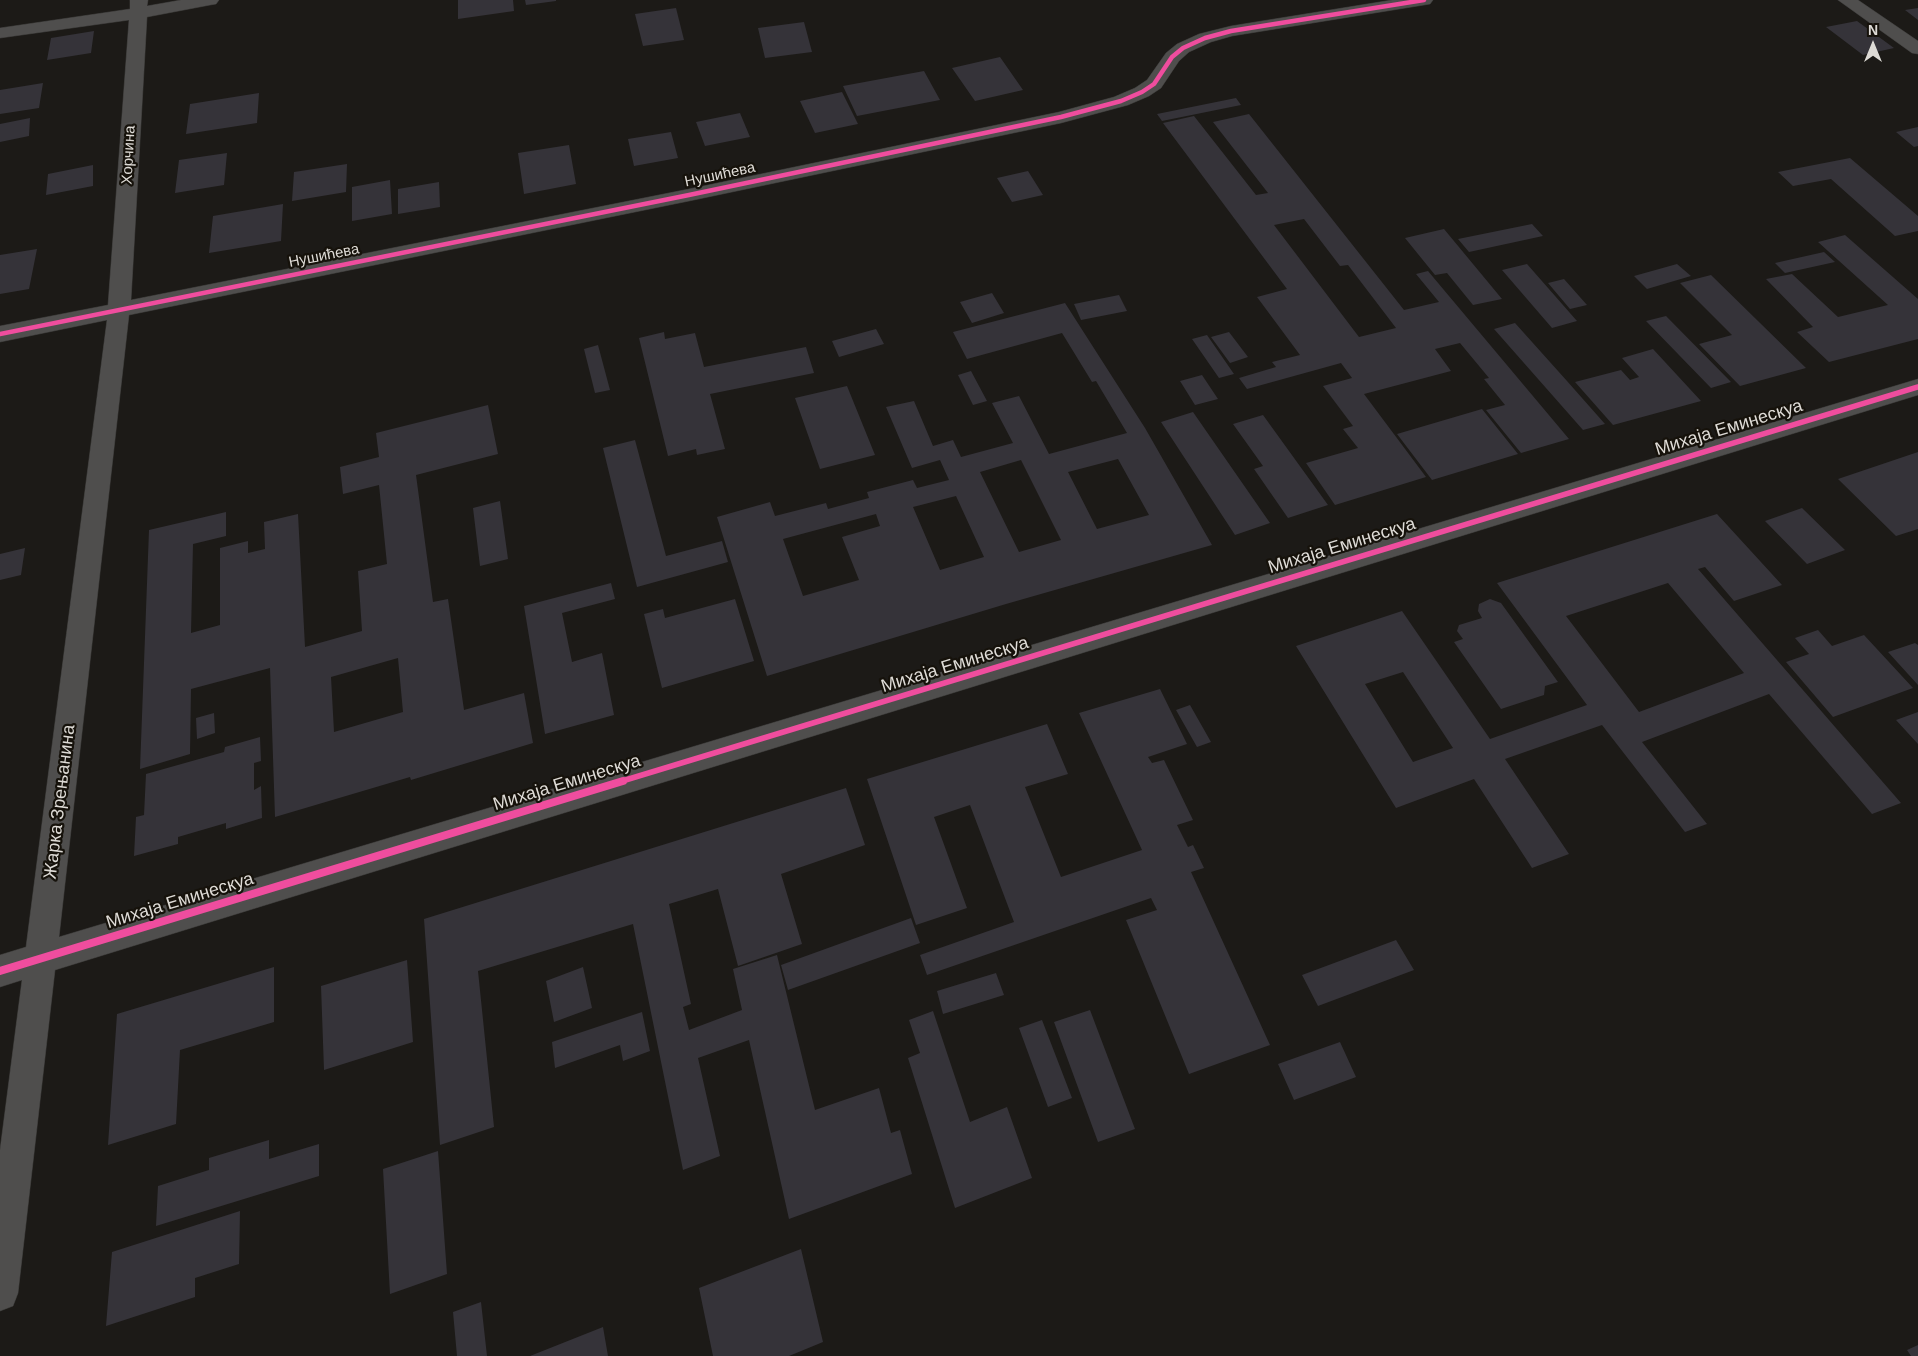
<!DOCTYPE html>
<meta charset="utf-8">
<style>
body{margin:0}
#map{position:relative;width:1918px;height:1356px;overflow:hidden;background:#1c1a17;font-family:Arial,sans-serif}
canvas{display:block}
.north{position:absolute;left:1848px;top:20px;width:50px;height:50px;-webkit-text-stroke:4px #16120b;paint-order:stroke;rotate:0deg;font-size:14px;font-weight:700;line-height:20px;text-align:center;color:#dedbd6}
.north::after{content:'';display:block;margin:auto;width:18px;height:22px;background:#dedbd6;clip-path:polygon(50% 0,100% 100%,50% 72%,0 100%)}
</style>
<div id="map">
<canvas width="1918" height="1356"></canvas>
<div class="north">N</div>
</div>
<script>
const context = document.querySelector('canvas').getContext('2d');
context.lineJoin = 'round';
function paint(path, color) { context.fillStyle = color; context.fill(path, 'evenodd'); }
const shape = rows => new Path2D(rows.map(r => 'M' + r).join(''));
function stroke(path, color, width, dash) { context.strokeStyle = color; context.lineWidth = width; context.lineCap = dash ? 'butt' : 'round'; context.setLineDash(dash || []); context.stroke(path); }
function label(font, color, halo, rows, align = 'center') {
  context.font = font + ' Arial,sans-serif'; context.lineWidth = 4.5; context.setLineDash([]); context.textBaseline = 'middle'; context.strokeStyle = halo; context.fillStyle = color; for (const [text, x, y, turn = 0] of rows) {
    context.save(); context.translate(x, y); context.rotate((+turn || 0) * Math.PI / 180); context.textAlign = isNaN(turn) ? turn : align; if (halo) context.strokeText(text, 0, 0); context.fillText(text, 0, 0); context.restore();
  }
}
paint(shape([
 [458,0,513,0,514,11,458,19],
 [525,0,556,0,556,1,526,5],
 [676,8,684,40,643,46,635,14],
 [1918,8,1918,20,1905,10],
 [1857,21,1894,48,1863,55,1826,27],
 [804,22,812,52,765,58,758,28],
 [94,31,91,53,47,60,51,38],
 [1000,57,1023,90,975,101,952,68],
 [924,71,940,100,857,116,843,86],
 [43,83,39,108,0,114,0,90],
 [842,92,858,124,815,133,800,101],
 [259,93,257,123,186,134,190,104],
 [1236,98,1241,105,1162,121,1157,114],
 [740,113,750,137,705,146,696,122],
 [1249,114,1404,310,1439,302,1416,274,1428,271,1569,439,1521,453,1486,410,1505,405,1484,379,1489,378,1460,343,1435,349,1451,371,1364,394,1426,477,1335,505,1306,463,1358,448,1343,429,1353,426,1323,386,1352,378,1341,363,1247,389,1239,378,1276,367,1272,362,1300,355,1257,297,1287,289,1163,123,1194,116,1256,195,1268,193,1213,122],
 [1304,219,1340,266,1348,265,1396,328,1359,337,1274,225],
 [30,118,29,136,0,142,0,124],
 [1918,127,1918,146,1914,147,1896,132],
 [671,132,678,158,634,166,628,139],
 [569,145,576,184,524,194,518,153],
 [227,153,224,185,175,193,179,160],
 [1850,158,1918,216,1918,231,1895,236,1831,179,1793,186,1778,172],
 [347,164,346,192,292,201,294,172],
 [93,165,93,186,46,195,48,174],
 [1028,171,1043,195,1012,202,997,178],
 [390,180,392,214,352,221,352,187],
 [439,182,440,207,398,214,398,189],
 [283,204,281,241,209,253,213,216],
 [1532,224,1543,236,1469,252,1458,239],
 [1444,229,1502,299,1473,305,1447,273,1435,275,1405,238],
 [1845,235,1918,299,1918,339,1829,362,1797,332,1813,327,1766,279,1792,274,1838,317,1888,305,1818,242],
 [37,249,29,289,0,294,0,255],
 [1824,252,1835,262,1785,273,1775,263],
 [1527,264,1577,321,1552,328,1502,270],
 [1677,264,1691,276,1647,289,1634,276],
 [1711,275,1806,368,1740,386,1699,344,1732,335,1680,283],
 [1564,279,1587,305,1570,309,1548,283],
 [992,293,1004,313,972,323,960,302],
 [1119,295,1127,311,1081,320,1074,304],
 [1065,303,1145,428,1212,545,1006,604,767,676,717,517,770,502,775,516,826,503,828,509,869,498,867,492,913,480,917,488,949,480,940,460,912,468,886,407,914,401,933,446,953,440,961,457,1013,443,992,403,1019,396,1049,454,1127,433,1096,381,1092,382,1062,333,967,359,953,332],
 [1118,459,1149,515,1097,529,1068,472],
 [1021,460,1061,540,1019,552,980,472],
 [956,496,984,557,940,570,913,507],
 [876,514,880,526,842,537,859,580,803,596,783,539],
 [1666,316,1731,382,1711,388,1646,321],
 [1515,323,1567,381,1605,424,1583,430,1494,329],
 [876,329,884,344,839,357,832,341],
 [664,332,665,339,695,333,704,367,806,347,814,373,710,394,725,449,697,455,696,449,668,456,639,338],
 [1229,332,1248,357,1230,363,1211,337],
 [1207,335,1234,374,1219,378,1192,339],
 [598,345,610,390,595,393,584,349],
 [1653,349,1701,401,1613,425,1575,382,1621,370,1630,380,1639,377,1622,358],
 [971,371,987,401,973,405,958,375],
 [1202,375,1218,399,1195,405,1180,381],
 [847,386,875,455,820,469,795,398],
 [488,405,498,454,416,475,433,602,448,599,464,710,524,693,533,743,411,780,410,777,275,817,270,668,191,689,190,754,140,769,149,530,226,512,226,536,193,544,191,633,220,625,220,548,248,541,248,553,265,549,264,522,298,514,305,647,362,631,358,571,387,564,379,485,343,494,340,467,379,457,376,433],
 [398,658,403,712,334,732,331,677],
 [1482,409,1518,454,1432,480,1397,434],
 [1193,412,1270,523,1235,535,1161,422],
 [1263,415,1328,505,1288,518,1254,469,1263,466,1233,424],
 [635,440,666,556,722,541,728,562,637,587,603,448],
 [1918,452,1918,529,1896,536,1838,479],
 [500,501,508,559,480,566,473,508],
 [1802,508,1845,550,1807,564,1765,521],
 [1717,514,1782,585,1734,601,1705,567,1698,569,1901,803,1872,814,1769,694,1642,742,1707,824,1685,832,1602,725,1505,759,1569,854,1532,868,1474,779,1396,808,1296,646,1402,611,1490,739,1587,705,1497,583],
 [1668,583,1744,673,1639,712,1566,616],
 [1403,672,1453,748,1413,762,1365,684],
 [25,548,21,575,0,580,0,554],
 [611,583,615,599,562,613,572,662,602,653,614,715,545,734,524,606],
 [735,599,754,661,662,688,644,614,663,609,665,618],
 [1490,599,1501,603,1558,682,1545,686,1544,695,1501,709,1454,642,1463,639,1457,631,1459,625,1482,618,1478,611,1479,604],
 [1818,630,1832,646,1864,635,1913,688,1833,717,1786,662,1809,654,1795,638],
 [1915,643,1918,645,1918,685,1888,652],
 [1160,689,1187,744,1148,757,1152,763,1164,760,1193,820,1177,825,1188,847,1193,845,1204,868,1191,872,1270,1045,1189,1074,1126,920,1157,910,1151,898,927,975,920,955,1014,922,970,805,934,817,967,908,916,925,867,779,1047,724,1068,774,1025,787,1061,877,1142,850,1079,713],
 [1190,705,1211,742,1197,747,1176,710],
 [1918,712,1918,744,1896,720],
 [214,713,215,733,197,739,196,718],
 [260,737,261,761,254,763,254,790,261,786,262,818,226,829,226,823,178,837,178,844,134,856,136,817,144,815,146,774,224,752,225,747],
 [846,788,865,845,781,874,802,944,738,966,718,889,669,904,691,1004,683,1007,689,1030,742,1010,733,969,777,955,815,1110,879,1088,891,1133,900,1130,912,1174,789,1219,749,1040,698,1058,720,1156,683,1170,633,924,478,971,494,1127,440,1145,424,919],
 [911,918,920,943,788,990,781,965],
 [1396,940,1414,970,1318,1006,1302,975],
 [407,960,413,1042,324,1070,321,986],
 [274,967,274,1022,180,1050,176,1124,108,1145,117,1014],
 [583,967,592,1008,554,1022,546,981],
 [996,973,1004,995,943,1014,937,991],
 [1090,1010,1135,1129,1098,1142,1054,1022],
 [933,1011,970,1122,1007,1107,1032,1178,955,1208,908,1058,920,1053,909,1020],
 [642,1012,650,1051,623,1061,620,1045,555,1068,552,1042],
 [1042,1020,1072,1098,1048,1107,1019,1028],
 [1340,1042,1356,1077,1294,1100,1278,1064],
 [269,1140,269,1159,319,1144,319,1176,156,1226,158,1186,209,1170,209,1158],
 [438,1151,447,1274,390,1294,383,1169],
 [240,1211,239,1264,195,1278,195,1297,106,1326,112,1252],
 [801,1249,823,1342,789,1356,713,1356,699,1288],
 [481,1302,487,1356,457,1356,453,1312],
 [603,1327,608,1356,530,1356],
 [1918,1345,1918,1356,1911,1356,1907,1350]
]), '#353339');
const street = shape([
 [130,0,148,0,147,6,181,0,219,0,216,4,210,5,147,17,131,300,689,189,1059,112,1114,97,1135,88,1147,80,1166,53,1177,44,1199,34,1231,26,1392,0,1433,0,1430,4,1424,5,1232,36,1211,42,1189,52,1179,61,1161,88,1149,96,1128,105,1061,123,689,201,129,315,59,937,1918,379,1918,395,55,970,18,1293,13,1306,0,1311,0,1150,22,980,0,987,0,955,26,947,107,320,0,342,0,326,108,305,129,20,0,38,0,28,130,9,130,0],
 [1838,0,1858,0,1918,41,1918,54,1912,53,1838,0]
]);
stroke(street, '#363533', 1);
paint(street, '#4f4e4d');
stroke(shape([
 [0,334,689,195,1061,117,1121,101,1142,92,1154,84,1172,57,1183,48,1205,38,1231,31,1424,0]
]), '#ef4d9e', 4.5);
stroke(shape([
 [619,782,1918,387]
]), '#ef4d9e', 5.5);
stroke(shape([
 [0,971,623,781]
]), '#ef4d9e', 8);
label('15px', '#dedbd6', '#16120b', [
 ["Хорчина",129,155,-87],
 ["Нушићева",720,175,-12],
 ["Нушићева",324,256,-11]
]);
label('18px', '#dedbd6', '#16120b', [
 ["Михаја Еминескуа",1729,428,-17],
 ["Михаја Еминескуа",1342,546,-17],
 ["Михаја Еминескуа",955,665,-17],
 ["Михаја Еминескуа",567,783,-17],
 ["Жарка Зрењанина",60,802,-83],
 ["Михаја Еминескуа",180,901,-17]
]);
</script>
